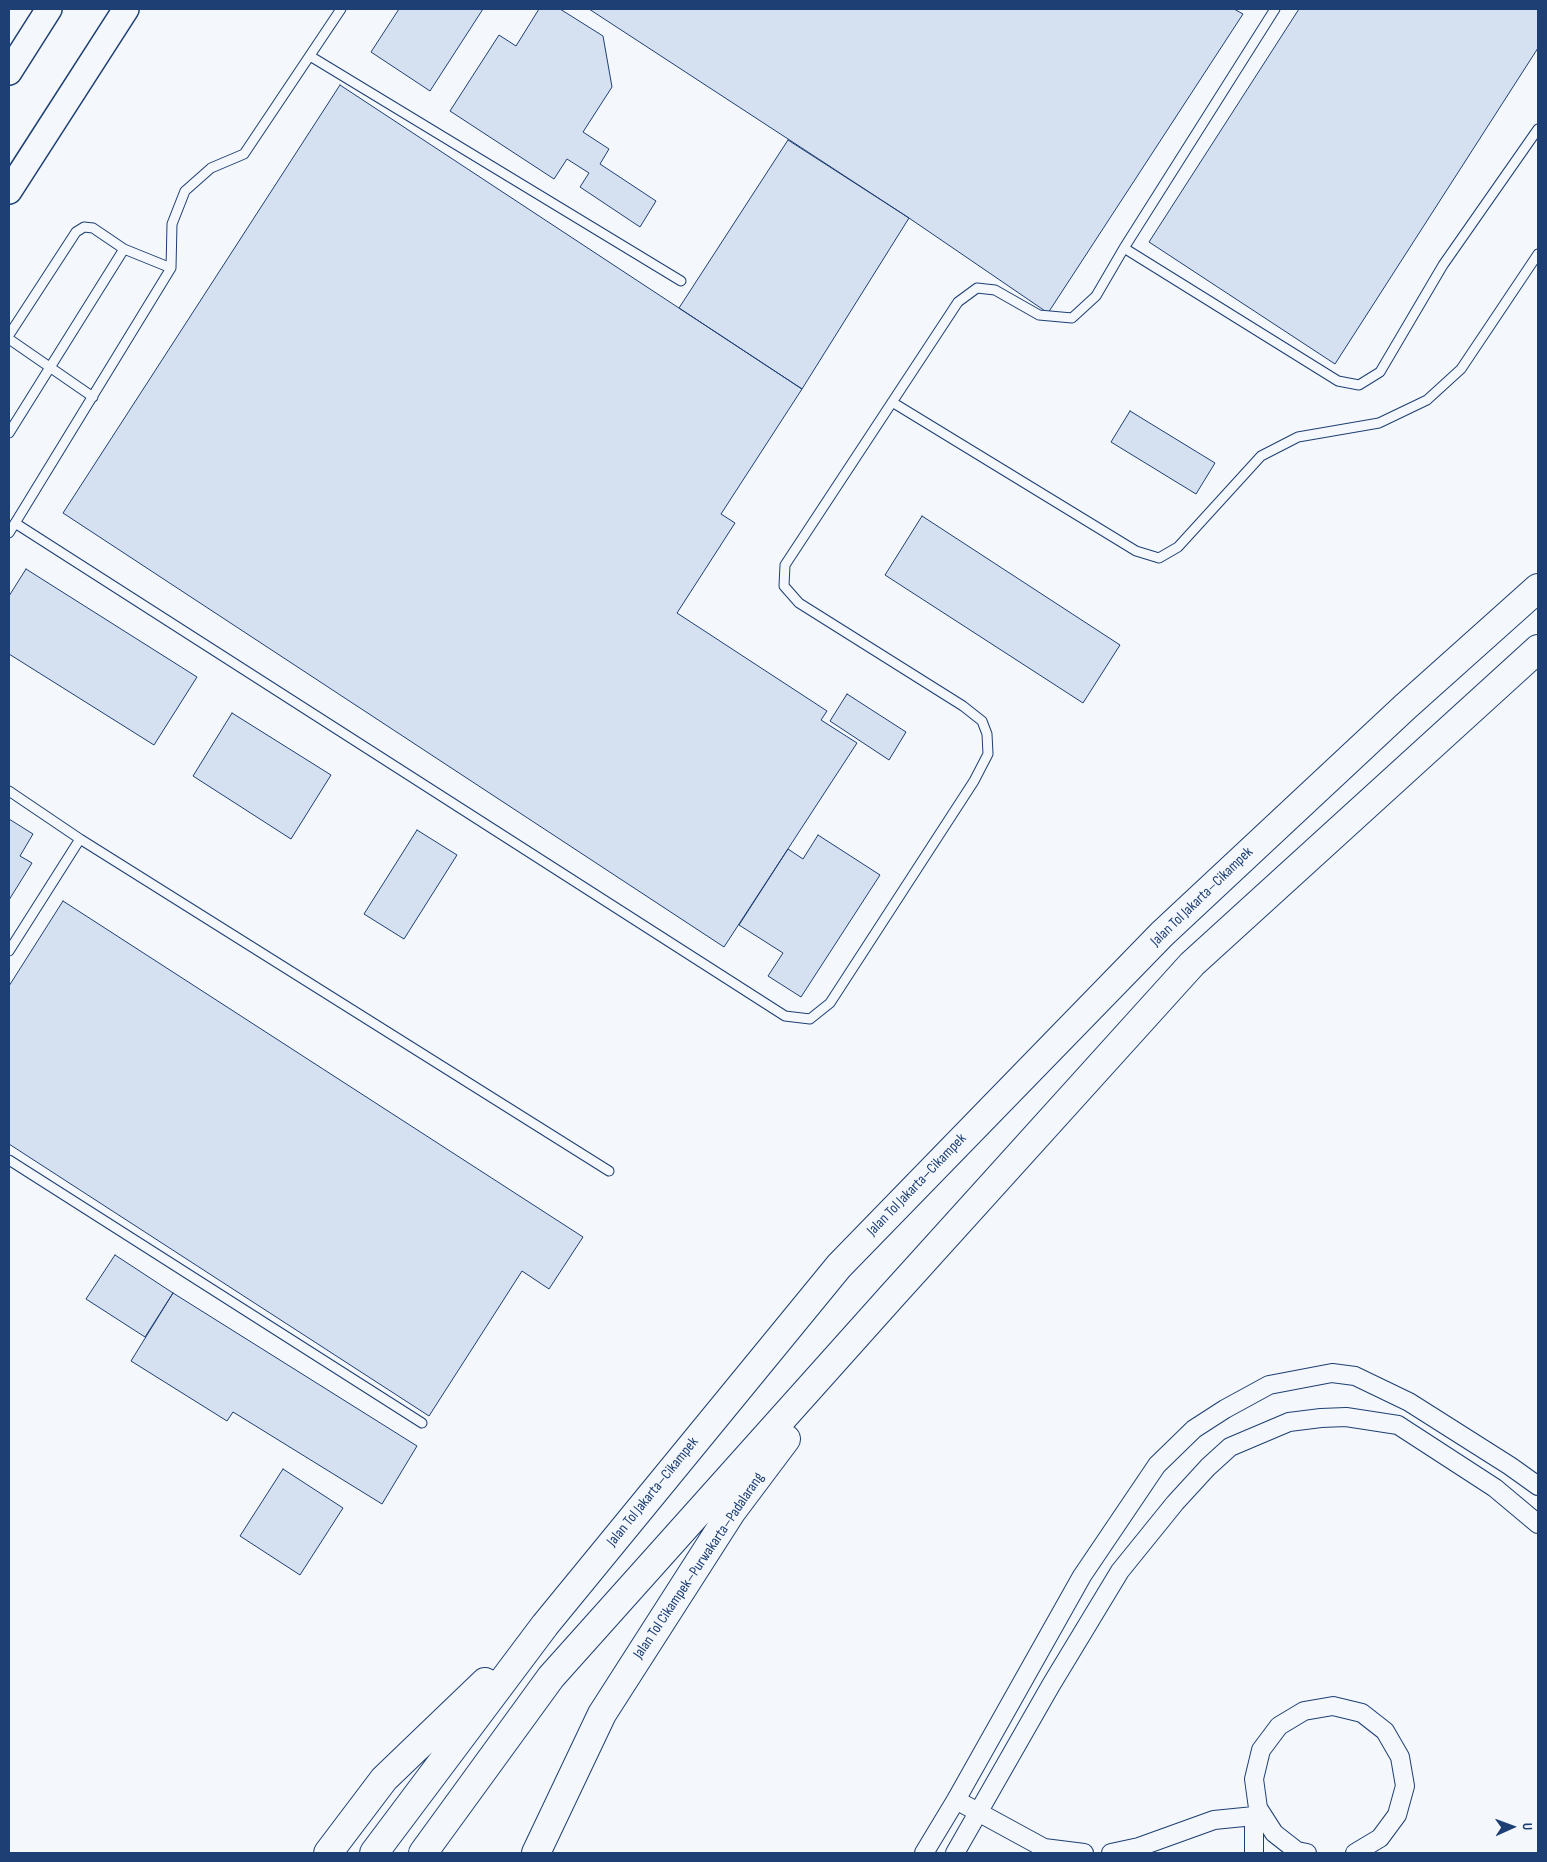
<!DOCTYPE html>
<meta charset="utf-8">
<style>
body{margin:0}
#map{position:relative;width:1547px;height:1862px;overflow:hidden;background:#f4f7fb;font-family:"Sofia Sans Condensed",sans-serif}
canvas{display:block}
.frame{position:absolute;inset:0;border:10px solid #1d3f73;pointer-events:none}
.north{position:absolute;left:1487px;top:1802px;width:50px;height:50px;-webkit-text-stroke:4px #f4f7fb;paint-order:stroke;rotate:88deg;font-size:14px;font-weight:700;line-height:20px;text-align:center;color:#1d3f73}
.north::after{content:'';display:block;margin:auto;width:18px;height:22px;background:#1d3f73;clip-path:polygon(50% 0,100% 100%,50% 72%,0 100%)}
</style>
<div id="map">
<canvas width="1547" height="1862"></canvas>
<div class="frame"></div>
<div class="north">U</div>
</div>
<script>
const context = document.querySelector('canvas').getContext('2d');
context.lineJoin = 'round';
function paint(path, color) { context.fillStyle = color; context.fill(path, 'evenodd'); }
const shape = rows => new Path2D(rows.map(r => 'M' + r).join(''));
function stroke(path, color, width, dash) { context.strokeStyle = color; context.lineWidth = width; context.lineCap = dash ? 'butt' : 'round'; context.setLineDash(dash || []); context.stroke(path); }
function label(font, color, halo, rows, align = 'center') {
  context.font = font + ' "Sofia Sans Condensed",sans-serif'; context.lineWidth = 4; context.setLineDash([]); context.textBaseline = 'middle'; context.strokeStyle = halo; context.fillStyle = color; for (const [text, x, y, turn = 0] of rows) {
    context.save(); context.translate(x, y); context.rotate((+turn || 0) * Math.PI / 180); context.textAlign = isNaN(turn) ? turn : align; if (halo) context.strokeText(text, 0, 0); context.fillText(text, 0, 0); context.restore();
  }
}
const building = shape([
 [399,9,483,9,430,91,371,52,399,9],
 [539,9,560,9,603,36,612,87,583,132,609,149,600,164,656,201,640,227,580,187,589,173,567,159,554,179,450,111,499,35,516,46,539,9],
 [589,9,1234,9,1243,14,1048,313,909,218,589,9],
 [1299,9,1538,9,1538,48,1335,364,1149,242,1299,9],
 [340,85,802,389,721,514,735,523,677,613,827,711,821,720,857,743,724,947,63,513,340,85],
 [788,140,909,218,802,389,679,308,788,140],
 [1130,411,1215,463,1196,494,1111,442,1130,411],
 [922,516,1120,645,1083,703,885,575,922,516],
 [26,569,197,677,154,745,9,654,9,596,26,569],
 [847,694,906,732,889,760,830,721,847,694],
 [232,713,331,775,291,839,193,776,232,713],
 [9,819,33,834,20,856,32,863,9,900,9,819],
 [417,830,457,855,404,939,364,914,417,830],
 [818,835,880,875,801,997,768,976,783,953,739,925,788,849,803,859,818,835],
 [63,901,583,1237,549,1289,522,1271,429,1416,9,1144,9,986,63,901],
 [115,1255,173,1293,145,1337,86,1299,115,1255],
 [173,1293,417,1446,382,1504,233,1412,227,1421,131,1361,173,1293],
 [283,1469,343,1508,300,1575,240,1536,283,1469]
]);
paint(building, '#d5e0f0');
stroke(building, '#1d3f73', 1);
const lane = shape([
 [310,56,681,281],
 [1124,248,1275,9],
 [9,335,76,232,84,227,93,228,124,249,171,268],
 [9,339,93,397],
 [892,402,1136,551,1159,558,1178,547,1261,456,1298,437,1379,423,1427,400,1461,369,1538,254],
 [9,433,124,249],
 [15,523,785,1016,810,1019,830,1003,974,781,988,754,987,734,982,721,963,706,799,603,784,586,785,565,958,302,977,288,995,290,1039,315,1072,318,1096,296,1124,248,1338,381,1359,385,1380,372,1443,265,1538,129],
 [9,533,171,268,172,224,185,191,211,168,244,154,341,9],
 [9,791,80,839,609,1171],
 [9,951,80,839],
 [9,1160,422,1423]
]);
const street = shape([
 [956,1800,1044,1848,1084,1853],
 [924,1853,956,1800,1082,1576,1157,1465,1194,1429,1225,1409,1269,1385,1332,1373,1355,1376,1409,1402,1510,1466,1538,1486],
 [955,1853,1051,1685,1120,1571,1175,1503,1208,1467,1230,1447,1289,1422,1321,1418,1346,1417,1398,1425,1495,1488,1538,1524],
 [1111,1853,1139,1847,1214,1820,1254,1816,1254,1853],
 [1307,1853,1297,1851,1274,1833,1258,1808,1254,1779,1261,1750,1279,1726,1304,1711,1333,1706,1362,1713,1385,1731,1400,1757,1405,1786,1397,1815,1380,1838,1355,1853]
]);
const secondary = shape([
 [9,72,49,9],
 [9,191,126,9]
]);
const highway = shape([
 [328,1853,384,1779,485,1682],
 [374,1853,545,1625,839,1266,1162,934,1405,707,1538,588],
 [423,1853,551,1677,891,1297,1192,964,1538,649],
 [536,1853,602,1714,732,1511,786,1439]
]);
stroke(lane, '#1d3f73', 11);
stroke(street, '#1d3f73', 20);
stroke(secondary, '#1d3f73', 28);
stroke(highway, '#1d3f73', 30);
stroke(lane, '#f4f7fb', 9);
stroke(street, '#f4f7fb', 18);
stroke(secondary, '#f4f7fb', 25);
stroke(highway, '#f4f7fb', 28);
label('15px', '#1d3f73', '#f4f7fb', [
 ["Jalan Tol Jakarta–Cikampek",1202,897,-44],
 ["Jalan Tol Jakarta–Cikampek",917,1185,-46],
 ["Jalan Tol Jakarta–Cikampek",653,1492,-51],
 ["Jalan Tol Cikampek–Purwakarta–Padalarang",699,1566,-56]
]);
</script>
